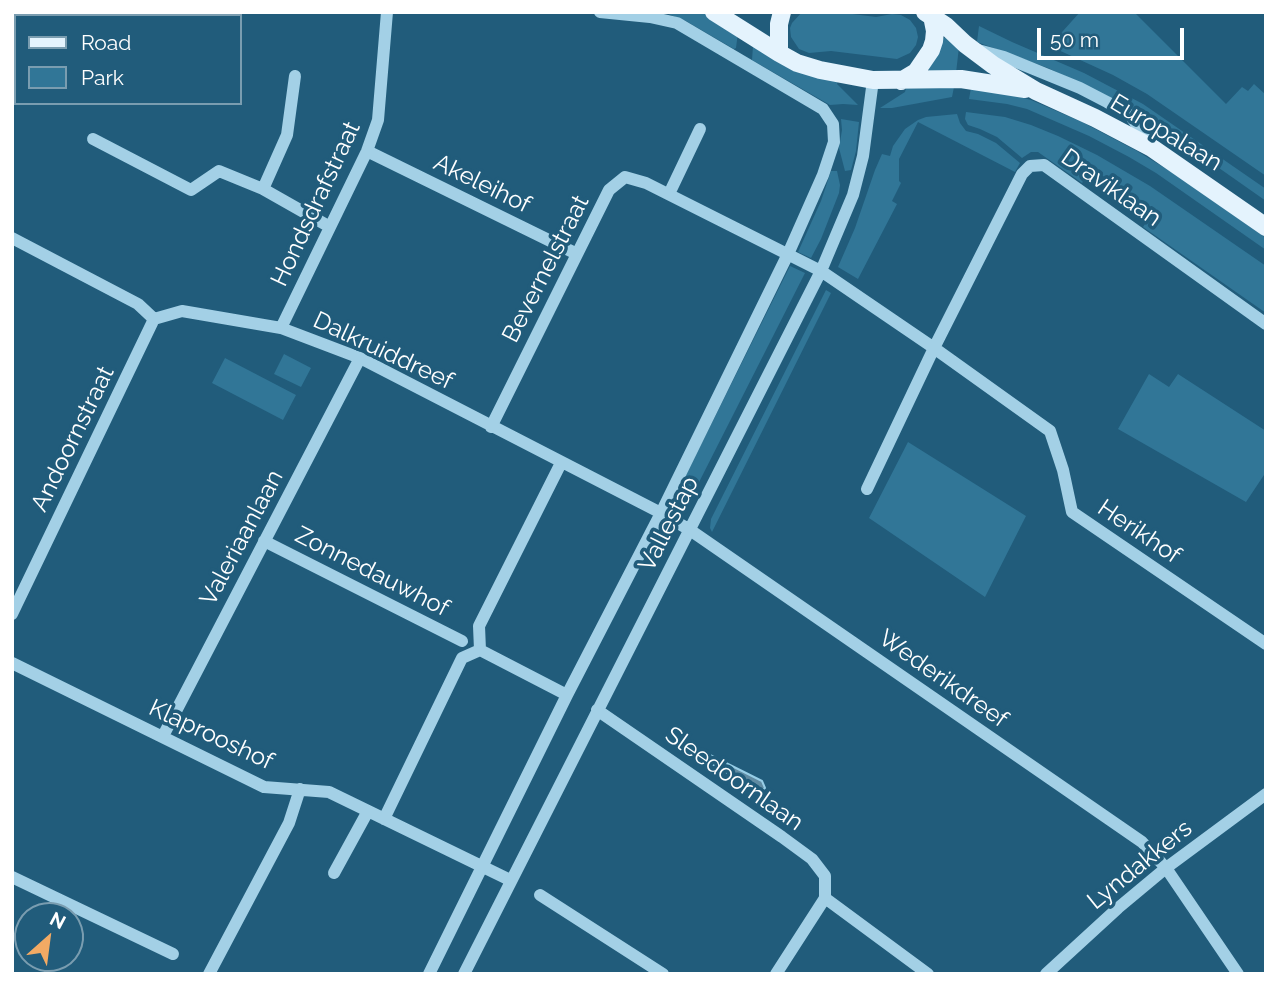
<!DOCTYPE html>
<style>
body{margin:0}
#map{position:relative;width:1278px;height:986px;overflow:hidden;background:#215c7b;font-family:Raleway,sans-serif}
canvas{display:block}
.frame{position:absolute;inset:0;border:14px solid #fff;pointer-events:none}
.legend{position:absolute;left:14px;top:14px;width:228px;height:91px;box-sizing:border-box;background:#215c7b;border:2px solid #7a9db0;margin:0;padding:9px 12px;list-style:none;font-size:21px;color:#fff}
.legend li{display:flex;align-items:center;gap:14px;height:35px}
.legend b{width:35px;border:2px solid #7a9db0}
.north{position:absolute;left:14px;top:902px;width:70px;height:70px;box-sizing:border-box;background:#215c7b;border:2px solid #7a9db0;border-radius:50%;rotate:28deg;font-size:19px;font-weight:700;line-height:28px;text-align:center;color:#fff}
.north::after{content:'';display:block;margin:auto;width:24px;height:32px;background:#f2aa64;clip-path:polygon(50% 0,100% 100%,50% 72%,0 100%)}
.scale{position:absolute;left:1037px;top:28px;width:147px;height:32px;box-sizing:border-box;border:4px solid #fff;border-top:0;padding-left:9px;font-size:21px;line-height:24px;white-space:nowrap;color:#fff;-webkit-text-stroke:5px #215c7b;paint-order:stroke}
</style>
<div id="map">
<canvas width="1278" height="986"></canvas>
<div class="frame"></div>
<ul class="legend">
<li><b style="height:9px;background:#e4f3fd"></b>Road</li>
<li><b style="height:19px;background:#317697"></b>Park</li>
</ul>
<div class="north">N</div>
<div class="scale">50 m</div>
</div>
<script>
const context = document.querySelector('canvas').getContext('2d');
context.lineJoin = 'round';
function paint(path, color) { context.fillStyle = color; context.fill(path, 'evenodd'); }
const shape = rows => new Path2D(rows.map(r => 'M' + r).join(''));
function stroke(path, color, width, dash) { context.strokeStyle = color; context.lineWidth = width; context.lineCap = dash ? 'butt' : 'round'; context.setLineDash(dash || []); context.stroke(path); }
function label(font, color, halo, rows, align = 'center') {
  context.font = font + ' Raleway,sans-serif'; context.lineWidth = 7; context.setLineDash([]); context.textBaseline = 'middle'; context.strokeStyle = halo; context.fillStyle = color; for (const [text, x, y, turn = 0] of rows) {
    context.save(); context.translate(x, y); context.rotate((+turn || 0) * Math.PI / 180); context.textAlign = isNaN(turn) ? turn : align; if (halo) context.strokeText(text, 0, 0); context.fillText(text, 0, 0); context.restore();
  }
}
paint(shape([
 [663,12,702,12,710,16,738,32,736,48,734,49,686,21],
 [802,12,837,12,876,17,892,14,901,15,910,20,916,28,918,37,916,45,910,53,897,59,831,51,809,53,799,49,791,37,790,28,792,23],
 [1080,12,1134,12,1226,104,1242,87,1248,91,1254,84,1266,95,1266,176,1147,94,1113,75,1054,48,1056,43,1054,41],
 [979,26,1012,42,1084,73,1143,104,1266,189,1266,201,1162,128,1116,101,1048,68,977,42],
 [949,36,959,47,956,73,931,75,928,68,938,55,942,39],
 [753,46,838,81,837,84,858,105,843,104,830,105,752,60],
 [940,86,954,87,952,97,892,108,880,108,905,92,906,88],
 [971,88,1013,95,1031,100,1082,122,1137,151,1173,173,1266,238,1266,250,1156,173,1129,157,1089,136,1027,109,1007,104,969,99],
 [966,112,1005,117,1031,125,1058,136,1097,155,1150,186,1266,266,1266,313,1143,227,1153,212,1093,169,1082,183,1038,152,1031,152,1022,158,997,137,980,129,968,125,965,119],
 [957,114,960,123,966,131,978,134,996,143,1020,163,1015,172,918,122,899,159,899,181,901,183,892,201,897,204,858,279,838,267,855,228,875,170,882,154,890,156,893,146,905,129,918,120,926,117],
 [841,119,859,122,856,151,851,170,845,171,839,148,842,130],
 [831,171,837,171,840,185,839,193,821,239,811,258,798,252,821,201],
 [790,266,805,273,693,494,680,487],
 [826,290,831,293,712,532,710,528,711,519],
 [284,354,311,368,301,387,274,374],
 [225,358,296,395,283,420,212,383],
 [1149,374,1169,387,1178,374,1266,431,1266,472,1246,502,1118,429],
 [908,442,1026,516,985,597,869,518]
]), '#317697');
const water = shape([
 [706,753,762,781,765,788,760,792,705,760,703,755,706,753]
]);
paint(water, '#608ba2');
stroke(water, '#97cee7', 2);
stroke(shape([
 [30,16,34,12],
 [12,35,16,31],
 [978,50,1004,57,1080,88,1107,102,1130,115,1150,145],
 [93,139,191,190,219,171,263,189,330,227],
 [367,151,577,254],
 [263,189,287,135,295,76],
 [669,194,700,129],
 [12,238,138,304,154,319],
 [154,319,182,311,281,328,360,358,661,513,690,530,1142,842,1166,868,1238,974],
 [281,328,367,151,378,120,387,12],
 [491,427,609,190,625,177,646,183,821,271,934,348,1050,431,1063,470,1072,512,1266,644],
 [867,489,934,348,1022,174,1030,166,1044,165,1266,324],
 [264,541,462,641],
 [12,614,154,319],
 [480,650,567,695],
 [12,663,264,787,329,792,510,880],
 [597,710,782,837,812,859,825,876,825,898,928,974],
 [163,736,360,358],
 [384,819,462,658,480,650,479,626,561,463],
 [334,873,368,811],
 [12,877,173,954],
 [540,895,663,974],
 [209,974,289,823,300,789],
 [429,974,567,695,661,513,788,254,823,175,834,142,833,124,823,109,677,23,650,17,600,12],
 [464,974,821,271,853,195,863,156,873,80],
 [776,974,825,898],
 [1046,974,1118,908,1166,868,1266,794]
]), '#a3d0e6', 12);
stroke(shape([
 [714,12,779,53,797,63,820,70,873,80,961,79,1025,89],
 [925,12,946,26,965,44,993,65,1036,91,1095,118,1152,148,1266,227],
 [779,53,779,24,782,12],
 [901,81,916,72,931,50,934,41,935,31,932,16]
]), '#e4f3fd', 18);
label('24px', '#fff', '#215c7b', [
 ["Europalaan",1166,133,31],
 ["Akeleihof",482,184,26],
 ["Draviklaan",1111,188,35],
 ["Hondsdrafstraat",316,204,-65],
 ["Bevernelstraat",546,269,-63],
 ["Dalkruiddreef",383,351,25],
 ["Andoornstraat",73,439,-64],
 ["Vallestap",669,524,-63],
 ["Herikhof",1139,532,34],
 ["Valeriaanlaan",242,538,-62],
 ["Zonnedauwhof",372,572,27],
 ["Wederikdreef",943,679,35],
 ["Klaprooshof",211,735,25],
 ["Sleedoornlaan",734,779,35],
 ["Lyndakkers",1140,865,-39]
]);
</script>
